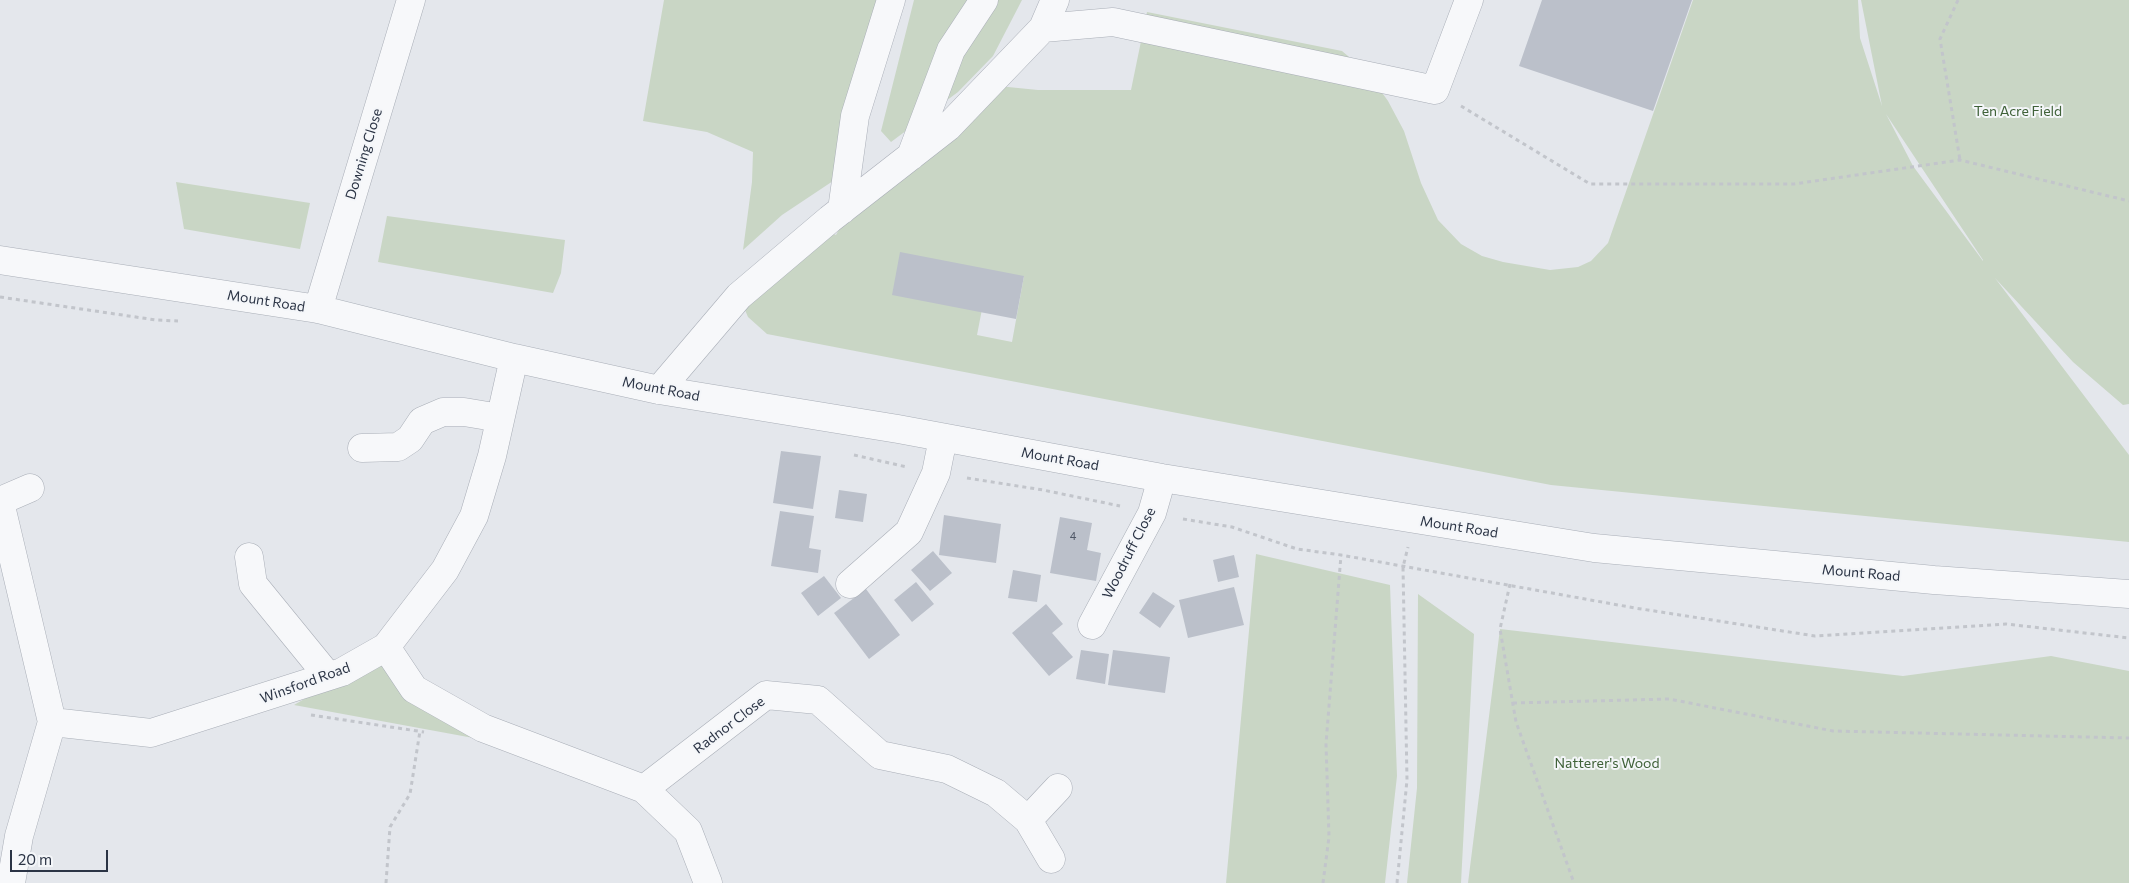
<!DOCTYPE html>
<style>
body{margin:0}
#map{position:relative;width:2129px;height:883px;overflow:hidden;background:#e4e7ec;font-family:Commissioner,sans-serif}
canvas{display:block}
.scale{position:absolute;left:10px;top:850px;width:98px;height:22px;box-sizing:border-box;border:2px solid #2b3445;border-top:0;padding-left:6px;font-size:15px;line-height:18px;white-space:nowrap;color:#2b3445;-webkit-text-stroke:4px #f4f6f9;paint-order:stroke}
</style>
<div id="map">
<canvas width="2129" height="883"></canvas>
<div class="scale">20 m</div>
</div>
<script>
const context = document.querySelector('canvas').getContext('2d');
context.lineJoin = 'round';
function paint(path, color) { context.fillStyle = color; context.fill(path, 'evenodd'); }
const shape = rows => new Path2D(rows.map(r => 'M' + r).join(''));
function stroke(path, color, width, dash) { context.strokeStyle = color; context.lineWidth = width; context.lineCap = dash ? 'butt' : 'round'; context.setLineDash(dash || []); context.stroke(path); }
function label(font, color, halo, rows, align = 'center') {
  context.font = font + ' Commissioner,sans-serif'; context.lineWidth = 4; context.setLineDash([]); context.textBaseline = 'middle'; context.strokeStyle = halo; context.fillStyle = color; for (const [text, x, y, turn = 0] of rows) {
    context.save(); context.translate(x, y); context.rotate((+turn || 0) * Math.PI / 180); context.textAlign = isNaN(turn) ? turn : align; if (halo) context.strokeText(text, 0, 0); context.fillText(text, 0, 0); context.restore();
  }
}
paint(shape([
 [664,0,895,0,836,179,782,215,743,250,752,182,753,152,707,132,643,121],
 [914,0,1022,0,993,56,958,92,891,142,881,131],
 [1693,0,1858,0,1860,38,1882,106,1861,0,2129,0,2129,404,2123,405,2073,362,1995,278,2129,455,2129,542,1551,485,767,334,748,317,739,296,818,227,836,235,856,197,998,86,1038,90,1131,90,1147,12,1342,51,1368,73,1388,101,1404,131,1421,183,1438,220,1461,244,1482,256,1503,262,1550,270,1578,267,1591,261,1608,243],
 [1886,114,1983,260,1983,261,1913,166],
 [1024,276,1012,342,977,335,983,304],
 [176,182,310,203,300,249,184,229],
 [387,216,565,240,561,273,553,293,378,262],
 [1256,554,1390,585,1397,776,1385,883,1226,883],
 [1418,594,1474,634,1461,883,1407,883,1417,788],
 [1500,629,1903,676,2051,656,2129,671,2129,883,1468,883],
 [388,650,414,689,506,744,294,705]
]), '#c9d6c5');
paint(shape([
 [1542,0,1692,0,1653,111,1519,66],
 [900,252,1024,276,1016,319,892,295],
 [781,451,821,456,813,509,773,503],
 [839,490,867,494,863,522,835,518],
 [780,511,814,516,809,548,821,550,818,573,771,566],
 [944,515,1001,524,996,563,939,555],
 [1060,517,1092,523,1087,550,1101,553,1096,581,1050,573],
 [933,551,952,573,930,591,911,570],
 [1234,555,1239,577,1218,582,1213,560],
 [1013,570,1041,575,1037,602,1008,598],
 [824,576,841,598,818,616,801,593],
 [916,582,934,604,912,622,894,600],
 [1234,587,1244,625,1188,638,1179,600],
 [866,589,900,635,869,659,834,613],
 [1153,592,1175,606,1160,628,1139,613],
 [1046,604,1063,624,1052,633,1073,657,1049,676,1012,633],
 [1081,650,1109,654,1105,684,1076,679],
 [1113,650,1170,657,1165,693,1108,685]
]), '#bbc0ca');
const minor = shape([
 [1043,28,1113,22,1435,90,1469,0],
 [911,156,951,50,984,0],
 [842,210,855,116,891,0],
 [0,260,318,309,514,358,659,390,898,429,1162,478,1594,548,1934,580,2129,594],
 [318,309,411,0],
 [659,390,739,296,830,219,948,127,1043,28,1055,0],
 [362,448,398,447,410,439,422,421,443,412,464,412,500,418],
 [0,501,30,488],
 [0,502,52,722,19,836,11,883],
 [249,557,253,584,328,676],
 [850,584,909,532,936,473,943,438],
 [1092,625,1152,513,1162,478],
 [386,647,414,689,483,728,644,789,688,831,708,883],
 [52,722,151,733,342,672,386,647,445,570,474,516,492,456,514,358],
 [644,789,766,695,818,700,880,755,947,769,996,793,1028,820],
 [1051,859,1028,820,1058,788]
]);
stroke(minor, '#a9aeb7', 29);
stroke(shape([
 [1958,0,1940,39,1960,160],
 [1461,106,1590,184,1794,184,1960,160,2129,201],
 [0,297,156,320,178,321],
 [854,455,907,467],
 [967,478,1043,490,1120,506],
 [1183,519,1232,527,1297,549,1341,555,1635,608,1815,636,2006,624,2129,638],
 [1510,584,1500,629,1516,722,1574,883],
 [1513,703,1669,699,1833,731,2129,738],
 [311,715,424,732],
 [386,883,390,827,410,794,420,731],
 [1323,883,1329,837,1326,744,1341,555],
 [1397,883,1407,780,1403,567,1408,547]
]), '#c2c5cb', 3, [4, 4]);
stroke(minor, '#f7f8fa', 28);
label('11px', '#4f5766', null, [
 ["4",1073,536]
]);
label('14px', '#3f6138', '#f4f6f9', [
 ["Ten Acre Field",2018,111],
 ["Natterer's Wood",1607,763]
]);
label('14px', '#2b3445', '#f4f6f9', [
 ["Downing Close",364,154,-73],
 ["Mount Road",266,301,9],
 ["Mount Road",661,389,11],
 ["Mount Road",1060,459,10],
 ["Mount Road",1459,527,9],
 ["Woodruff Close",1129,553,-63],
 ["Mount Road",1861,573,5],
 ["Winsford Road",305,683,-20],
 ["Radnor Close",729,725,-37]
]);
</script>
